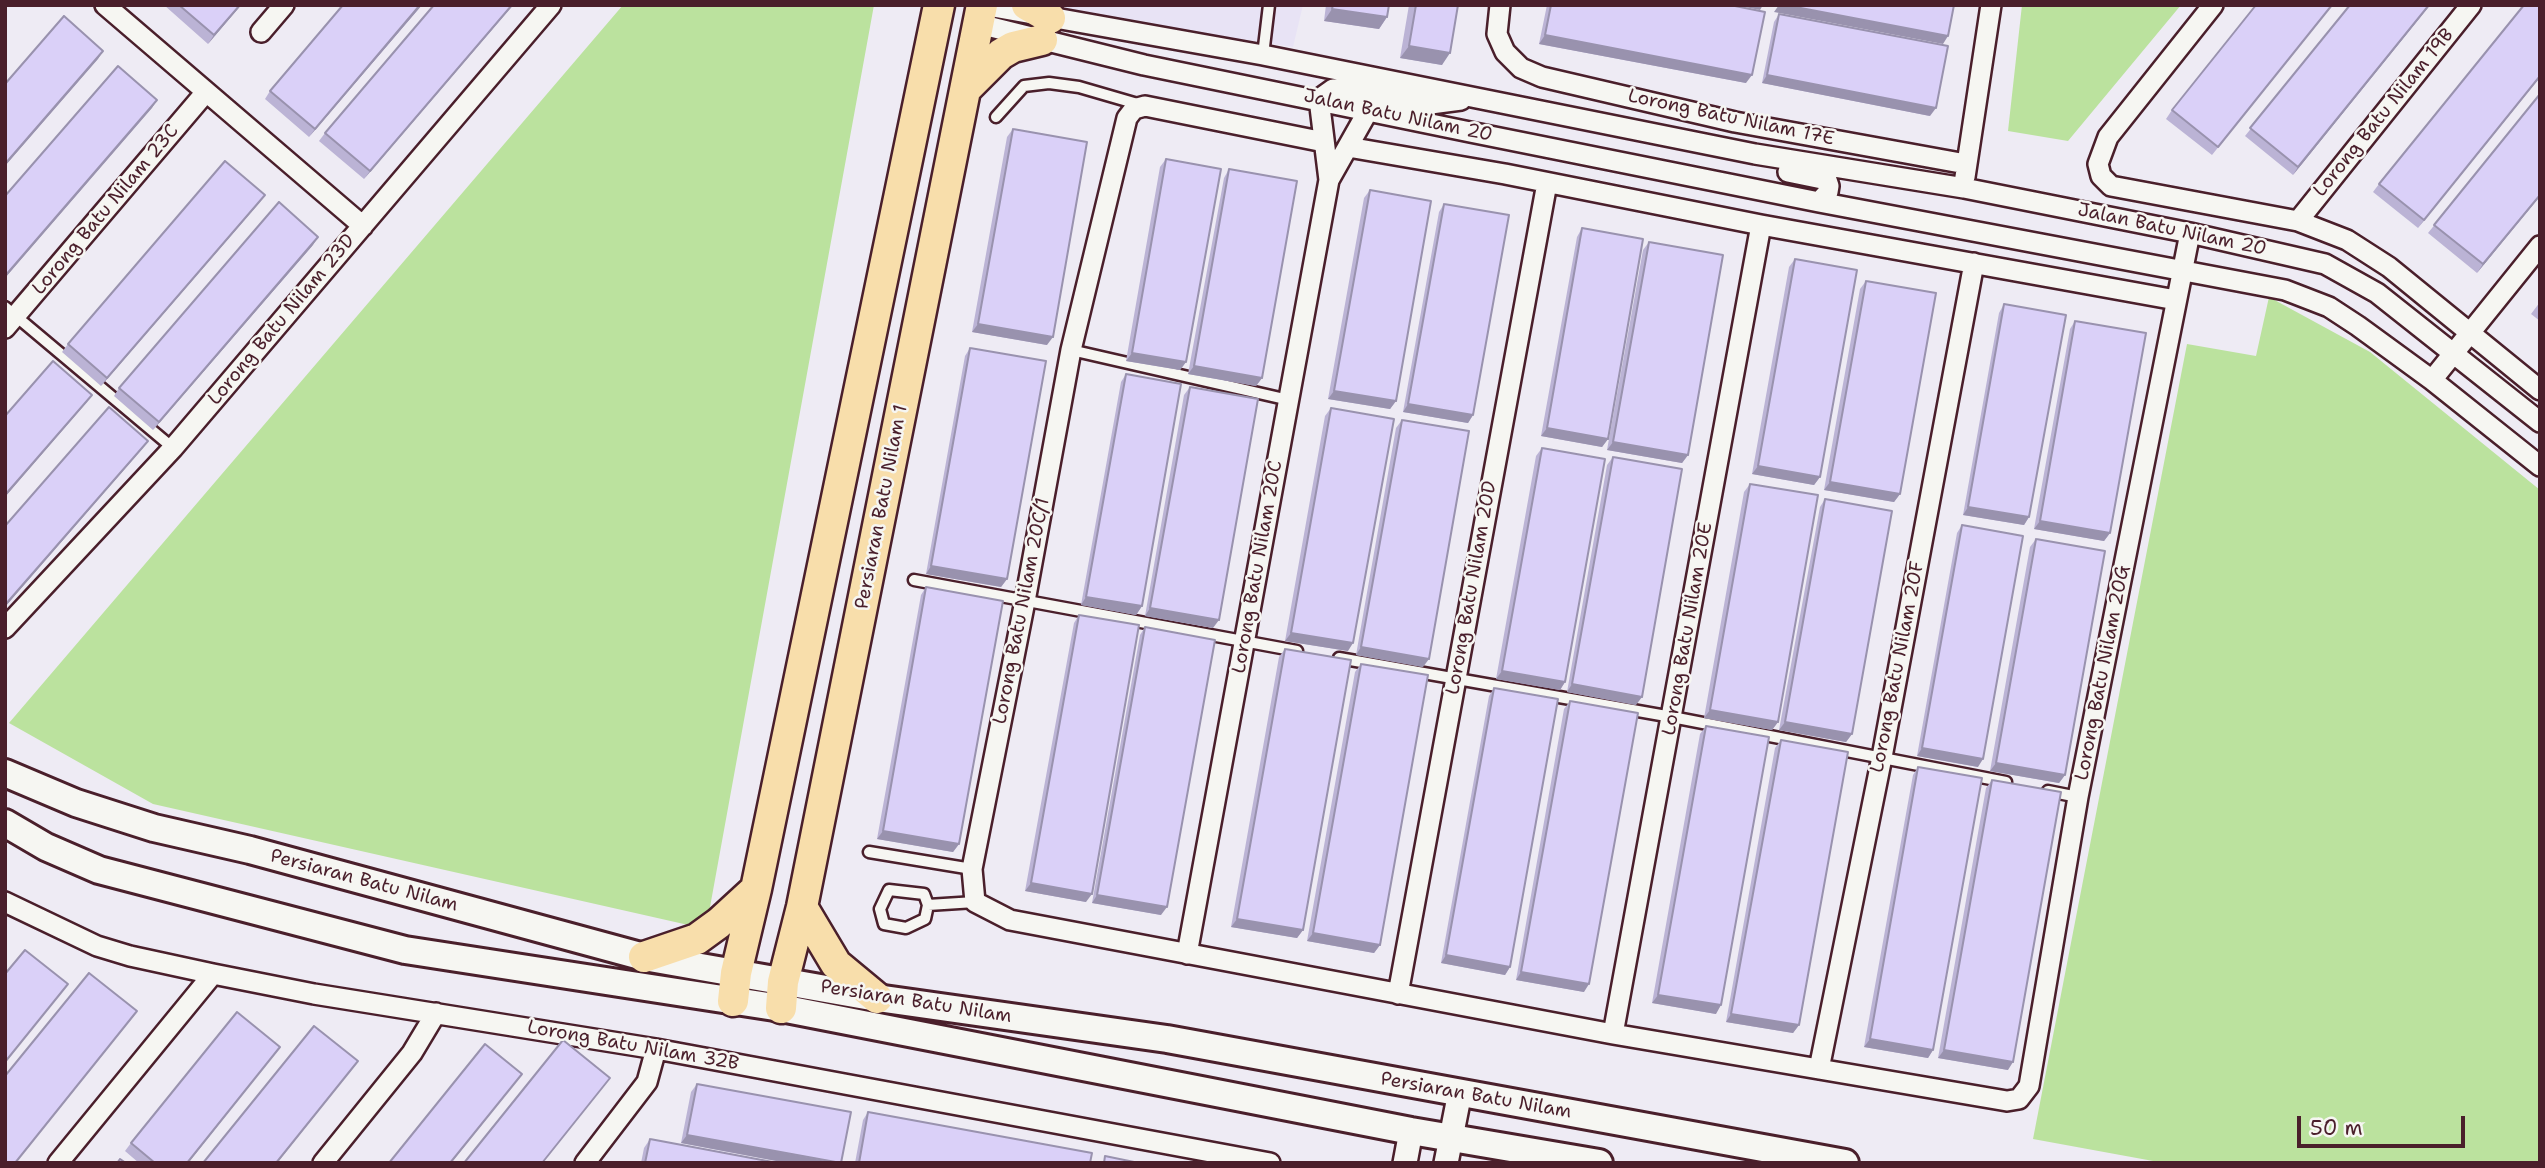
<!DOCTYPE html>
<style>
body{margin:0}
#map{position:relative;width:2545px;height:1168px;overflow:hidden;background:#eeebf4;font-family:"Shantell Sans",sans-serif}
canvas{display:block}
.frame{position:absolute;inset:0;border:7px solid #4a1f2b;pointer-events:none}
.scale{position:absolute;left:2297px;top:1116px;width:168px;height:32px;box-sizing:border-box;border:4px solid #4a1f2b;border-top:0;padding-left:9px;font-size:21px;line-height:24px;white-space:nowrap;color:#4a1f2b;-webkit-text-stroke:5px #f6f6f2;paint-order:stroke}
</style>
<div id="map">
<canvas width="2545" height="1168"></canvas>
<div class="frame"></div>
<div class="scale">50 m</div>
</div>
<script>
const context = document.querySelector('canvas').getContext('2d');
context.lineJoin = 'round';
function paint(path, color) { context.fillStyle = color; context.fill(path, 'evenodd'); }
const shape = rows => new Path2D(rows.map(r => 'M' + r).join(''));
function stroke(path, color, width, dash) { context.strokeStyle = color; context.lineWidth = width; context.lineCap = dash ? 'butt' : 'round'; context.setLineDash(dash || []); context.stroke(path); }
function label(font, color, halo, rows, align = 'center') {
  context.font = font + ' "Shantell Sans",sans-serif'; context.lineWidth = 5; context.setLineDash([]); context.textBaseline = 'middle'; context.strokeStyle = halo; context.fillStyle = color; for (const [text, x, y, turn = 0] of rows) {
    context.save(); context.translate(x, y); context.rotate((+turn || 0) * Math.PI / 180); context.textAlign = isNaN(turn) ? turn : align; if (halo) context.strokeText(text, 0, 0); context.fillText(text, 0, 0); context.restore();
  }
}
paint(shape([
 [1048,5,1303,5,1293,47,1054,11]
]), '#e8e3f5');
paint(shape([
 [623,5,874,5,706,929,153,804,9,723],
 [2022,5,2181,5,2068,141,2008,131],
 [2269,297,2370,352,2540,490,2540,1163,2164,1163,2033,1139,2187,344,2256,356]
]), '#bbe29e');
const service = shape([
 [1263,55,1269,5],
 [996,117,1024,86,1049,83,1079,87,1141,105],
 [5,307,173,448],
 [1071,350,1289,400],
 [914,580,1297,651],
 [1339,658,1672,717,2006,782],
 [2048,791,2078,797],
 [869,852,972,869],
 [928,905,924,894,889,890,880,909,884,924,906,928,925,919,928,905,975,902]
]);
const minor = shape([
 [105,5,363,226],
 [982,5,1263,55,1755,154,1964,188,2190,233,2325,264,2377,293,2540,422],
 [1500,5,1497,34,1505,52,1521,68,1542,77,1735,122,1966,164],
 [2213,5,2108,137,2098,164,2101,176,2111,186,2298,221,2347,240,2389,267,2540,390],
 [979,24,1144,65,1470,132,1819,202,2285,290,2329,307,2358,326,2432,380,2540,466],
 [261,32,284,5],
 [1324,142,1145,106,1134,109,1127,118,1071,350,1025,601,972,869,975,902,1010,920,1613,1034,2007,1101,2019,1099,2029,1086,2078,797,2190,233],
 [1348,147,1505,174,1761,225,2176,300],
 [1788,172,1827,180,1829,186,1828,192,1819,202],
 [1965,177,1991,5],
 [1329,180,1368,111],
 [2298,221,2471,5],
 [5,328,206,92],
 [2432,380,2540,246],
 [5,628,173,448,551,5],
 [5,902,97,946,130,956,213,974,314,994,656,1049,1270,1163],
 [1187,954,1329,180,1319,99,1333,89,1340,89,1423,105,1461,100],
 [1398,994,1547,183],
 [1613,1034,1761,225],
 [1819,1069,1882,757,1974,263],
 [58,1163,213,974],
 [323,1163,412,1053,436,1013],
 [585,1163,647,1082,656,1049]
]);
const tertiary = shape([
 [1405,1163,1411,1131],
 [1446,1163,1460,1092]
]);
const secondary = shape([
 [5,773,76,803,154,828,250,850,644,957,877,998,1167,1039,1845,1163],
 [5,823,46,847,99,870,405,950,781,1008,1411,1131,1599,1163]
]);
const primary = shape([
 [1027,5,1050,18],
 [966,89,1001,54,1013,47,1042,40],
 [802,907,836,964,877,998],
 [644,957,697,939,719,923,756,889],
 [733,1001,736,973,756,889,939,5],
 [781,1008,783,982,802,907,982,5]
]);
stroke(service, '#4a1f2b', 15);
stroke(minor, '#4a1f2b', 24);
stroke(tertiary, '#4a1f2b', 28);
stroke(secondary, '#4a1f2b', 32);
stroke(primary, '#4a1f2b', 35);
stroke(service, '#f6f6f2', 10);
stroke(minor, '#f6f6f2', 19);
stroke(tertiary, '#f6f6f2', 23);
stroke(secondary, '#f6f6f2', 26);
stroke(primary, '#f8deab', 30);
paint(shape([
 [164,5,241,5,208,44],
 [422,5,309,137,265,99,270,91],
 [434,5,513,5,364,179,319,141,325,133],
 [1326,5,1389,5,1387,17,1379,29,1324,21],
 [1409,5,1458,5,1442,65,1400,58],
 [1547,5,1730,5,1746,83,1539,44],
 [2332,5,2212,155,2166,119,2172,110],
 [2350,5,2430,5,2293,175,2245,136],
 [2540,5,2540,77,2418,228,2373,192,2379,184],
 [1779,14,1930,116,1762,83,1774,22],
 [2540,94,2540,196,2477,273,2428,233],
 [1013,129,1047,345,972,332,1007,137],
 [1166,159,1186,362,1180,370,1126,361,1160,167],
 [1229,169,1262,378,1256,386,1188,374,1224,178],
 [1370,190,1396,401,1390,409,1328,399,1364,198],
 [259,203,101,386,62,352,68,344],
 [1444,204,1473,415,1468,423,1403,412,1439,212],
 [1582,228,1608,439,1602,447,1541,436,1577,237],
 [1649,242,1688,455,1682,463,1607,450,1643,250],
 [313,245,153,430,114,396,119,388],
 [1795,259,1820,477,1814,485,1752,474,1789,267],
 [1866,281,1900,494,1894,502,1824,490,1860,289],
 [2540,302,2540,321,2531,314],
 [2004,304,2029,517,2024,525,1963,515,1999,313],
 [2075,321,2110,533,2104,541,2034,529,2070,329],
 [970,348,1007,579,1001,587,926,574,965,356],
 [1126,374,1142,606,1136,615,1081,605,1121,382],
 [1190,387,1213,628,1145,616,1184,395],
 [1331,408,1348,651,1285,641,1325,416],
 [1402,420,1423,667,1356,655,1396,428],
 [1542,448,1565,682,1560,690,1496,679,1536,456],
 [1613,457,1636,705,1567,692,1607,465],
 [1750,484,1778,722,1772,730,1704,718,1744,492],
 [1825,499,1852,734,1846,742,1779,730,1820,507],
 [1962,525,1978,767,1917,756,1957,533],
 [2036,539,2065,775,2059,783,1990,771,2030,547],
 [926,587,959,844,953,852,877,839,921,595],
 [1079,615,1086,902,1025,891,1074,623],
 [1145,627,1161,915,1092,903,1140,635],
 [1285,649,1303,930,1297,938,1231,927,1279,657],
 [1361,664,1380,945,1374,953,1307,941,1355,672],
 [1494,688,1510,967,1505,975,1441,963,1489,696],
 [1570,701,1584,992,1516,980,1564,709],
 [1706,726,1716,1014,1652,1003,1700,734],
 [1781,740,1799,1025,1793,1033,1726,1022,1775,748],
 [1918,767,1933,1050,1928,1058,1864,1047,1913,775],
 [1992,780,2008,1070,1938,1058,1986,788],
 [280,1047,188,1163,139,1163,125,1151,131,1143],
 [697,1084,841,1163,787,1163,681,1143,691,1092],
 [868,1112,1090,1163,855,1163,863,1120],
 [650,1139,778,1163,641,1163,644,1148]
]), '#bbb3d5');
paint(shape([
 [240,5,241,5,208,44,214,35],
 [420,5,422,5,309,137,315,129],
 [512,5,513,5,364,179,370,171],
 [1735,5,1763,5,1760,10],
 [1779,5,1785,5,1948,36,1943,44,1774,12],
 [2429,5,2430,5,2293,175,2298,167],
 [1332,9,1387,17,1379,29,1324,21],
 [1545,35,1752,75,1746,83,1539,44],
 [1409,46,1450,53,1442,65,1400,58],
 [103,51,98,59,5,166,5,164],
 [1767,75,1936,108,1930,116,1762,83],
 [2540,76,2540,77,2418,228,2424,220],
 [157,100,152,108,5,278,5,276],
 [265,195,259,203,101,386,107,378],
 [2540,195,2540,196,2477,273,2483,264],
 [318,237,313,245,153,430,159,422],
 [978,324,1053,337,1047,345,972,332],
 [1132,353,1186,362,1180,370,1126,361],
 [1194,366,1262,378,1256,386,1188,374],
 [1334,391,1396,401,1390,409,1328,399],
 [92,395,86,403,5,497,5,495],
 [1408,404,1473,415,1468,423,1403,412],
 [1547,428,1608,439,1602,447,1541,436],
 [148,441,142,449,5,607,5,605],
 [1613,442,1688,455,1682,463,1607,450],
 [1758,466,1820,477,1814,485,1752,474],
 [1830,482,1900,494,1894,502,1824,490],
 [1968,507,2029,517,2024,525,1963,515],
 [2040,521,2110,533,2104,541,2034,529],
 [931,566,1007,579,1001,587,926,574],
 [1086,597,1142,606,1136,615,1081,605],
 [1150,608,1219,620,1213,628,1145,616],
 [1291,633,1353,643,1348,651,1285,641],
 [1361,647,1429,659,1423,667,1356,655],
 [1502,671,1565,682,1560,690,1496,679],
 [1572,684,1642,697,1636,705,1567,692],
 [1710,710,1778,722,1772,730,1704,718],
 [1785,722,1852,734,1846,742,1779,730],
 [1922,748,1983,759,1978,767,1917,756],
 [1996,763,2065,775,2059,783,1990,771],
 [883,831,959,844,953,852,877,839],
 [1031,883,1092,894,1086,902,1025,891],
 [1097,895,1167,907,1161,915,1092,903],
 [1237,919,1303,930,1297,938,1231,927],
 [1313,933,1380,945,1374,953,1307,941],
 [1446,955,1510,967,1505,975,1441,963],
 [1521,972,1589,984,1584,992,1516,980],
 [1658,995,1721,1005,1716,1014,1652,1003],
 [137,1011,131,1019,15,1163],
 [1731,1014,1799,1025,1793,1033,1726,1022],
 [1870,1039,1933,1050,1928,1058,1864,1047],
 [280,1047,188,1163,187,1163],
 [1944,1050,2013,1062,2008,1070,1938,1058],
 [358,1061,277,1163,276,1163],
 [522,1074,451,1163,450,1163],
 [687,1135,837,1163,787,1163,681,1143]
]), '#9992ae');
const building = shape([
 [179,5,240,5,214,35,179,5],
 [343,5,420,5,315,129,270,91,343,5],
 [434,5,512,5,370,171,325,133,434,5],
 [1333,5,1389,5,1387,17,1332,9,1333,5],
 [1416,5,1458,5,1450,53,1409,46,1416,5],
 [1551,5,1730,5,1765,12,1752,75,1545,35,1551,5],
 [1785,5,1954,5,1948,36,1785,5],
 [2256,5,2332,5,2218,147,2172,110,2256,5],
 [2350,5,2429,5,2298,167,2250,128,2350,5],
 [2524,5,2540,5,2540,76,2424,220,2379,184,2524,5],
 [1779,14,1948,46,1936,108,1767,75,1779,14],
 [64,16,103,51,5,164,5,84,64,16],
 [118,66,157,100,5,276,5,196,118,66],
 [2540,94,2540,195,2483,264,2434,225,2540,94],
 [1013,129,1087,142,1053,337,978,324,1013,129],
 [1166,159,1221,169,1186,362,1132,353,1166,159],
 [225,161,265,195,107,378,68,344,225,161],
 [1229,169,1297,181,1262,378,1194,366,1229,169],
 [1370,190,1431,201,1396,401,1334,391,1370,190],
 [279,202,318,237,159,422,119,388,279,202],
 [1444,204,1509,215,1473,415,1408,404,1444,204],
 [1582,228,1643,239,1608,439,1547,428,1582,228],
 [1649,242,1723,255,1688,455,1613,442,1649,242],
 [1795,259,1857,270,1820,477,1758,466,1795,259],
 [1866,281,1936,293,1900,494,1830,482,1866,281],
 [2004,304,2066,315,2029,517,1968,507,2004,304],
 [2075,321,2146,333,2110,533,2040,521,2075,321],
 [970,348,1046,361,1007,579,931,566,970,348],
 [53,361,92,395,5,495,5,416,53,361],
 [1126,374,1181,384,1142,606,1086,597,1126,374],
 [1190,387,1258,399,1219,620,1150,608,1190,387],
 [109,407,148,441,5,605,5,526,109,407],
 [1331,408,1394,419,1353,643,1291,633,1331,408],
 [1402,420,1469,431,1429,659,1361,647,1402,420],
 [1542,448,1605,459,1565,682,1502,671,1542,448],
 [1613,457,1682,469,1642,697,1572,684,1613,457],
 [1750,484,1818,495,1778,722,1710,710,1750,484],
 [1825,499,1892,511,1852,734,1785,722,1825,499],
 [1962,525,2023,536,1983,759,1922,748,1962,525],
 [2036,539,2105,551,2065,775,1996,763,2036,539],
 [926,587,1003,601,959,844,883,831,926,587],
 [1079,615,1139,625,1092,894,1031,883,1079,615],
 [1145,627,1215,640,1167,907,1097,895,1145,627],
 [1285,649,1351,660,1303,930,1237,919,1285,649],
 [1361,664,1428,675,1380,945,1313,933,1361,664],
 [1494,688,1558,699,1510,967,1446,955,1494,688],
 [1570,701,1638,713,1589,984,1521,972,1570,701],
 [1706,726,1769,737,1721,1005,1658,995,1706,726],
 [1781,740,1848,752,1799,1025,1731,1014,1781,740],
 [1918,767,1982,778,1933,1050,1870,1039,1918,767],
 [1992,780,2061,792,2013,1062,1944,1050,1992,780],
 [25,950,68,984,5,1062,5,974,25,950],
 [89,973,137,1011,15,1163,5,1163,5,1076,89,973],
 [237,1012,280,1047,187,1163,155,1163,131,1143,237,1012],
 [314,1026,358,1061,276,1163,203,1163,314,1026],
 [563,1040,610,1078,542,1163,464,1163,563,1040],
 [485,1044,522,1074,450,1163,389,1163,485,1044],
 [697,1084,851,1112,841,1163,687,1135,697,1084],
 [868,1112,1092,1153,1090,1163,859,1163,868,1112],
 [650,1139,778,1163,645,1163,650,1139],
 [1105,1156,1139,1163,1104,1163,1105,1156],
 [120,1159,126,1163,117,1163,120,1159]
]);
paint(building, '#dad0f8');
stroke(building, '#9992ae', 2);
label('19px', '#4a1f2b', '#f6f6f2', [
 ["Lorong Batu Nilam 19B",2384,113,-51],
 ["Jalan Batu Nilam 20",1398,116,12],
 ["Lorong Batu Nilam 17E",1731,118,12],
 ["Lorong Batu Nilam 23C",106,210,-50],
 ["Jalan Batu Nilam 20",2172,230,12],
 ["Lorong Batu Nilam 23D",282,320,-50],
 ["Persiaran Batu Nilam 1",882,507,-79],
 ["Lorong Batu Nilam 20C",1258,567,-80],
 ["Lorong Batu Nilam 20D",1472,588,-80],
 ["Lorong Batu Nilam 20C/1",1022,611,-79],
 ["Lorong Batu Nilam 20E",1688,629,-80],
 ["Lorong Batu Nilam 20F",1898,667,-79],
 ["Lorong Batu Nilam 20G",2103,673,-79],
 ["Persiaran Batu Nilam",364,881,15],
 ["Persiaran Batu Nilam",916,1002,9],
 ["Lorong Batu Nilam 32B",633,1046,10],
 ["Persiaran Batu Nilam",1476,1096,10]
]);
</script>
